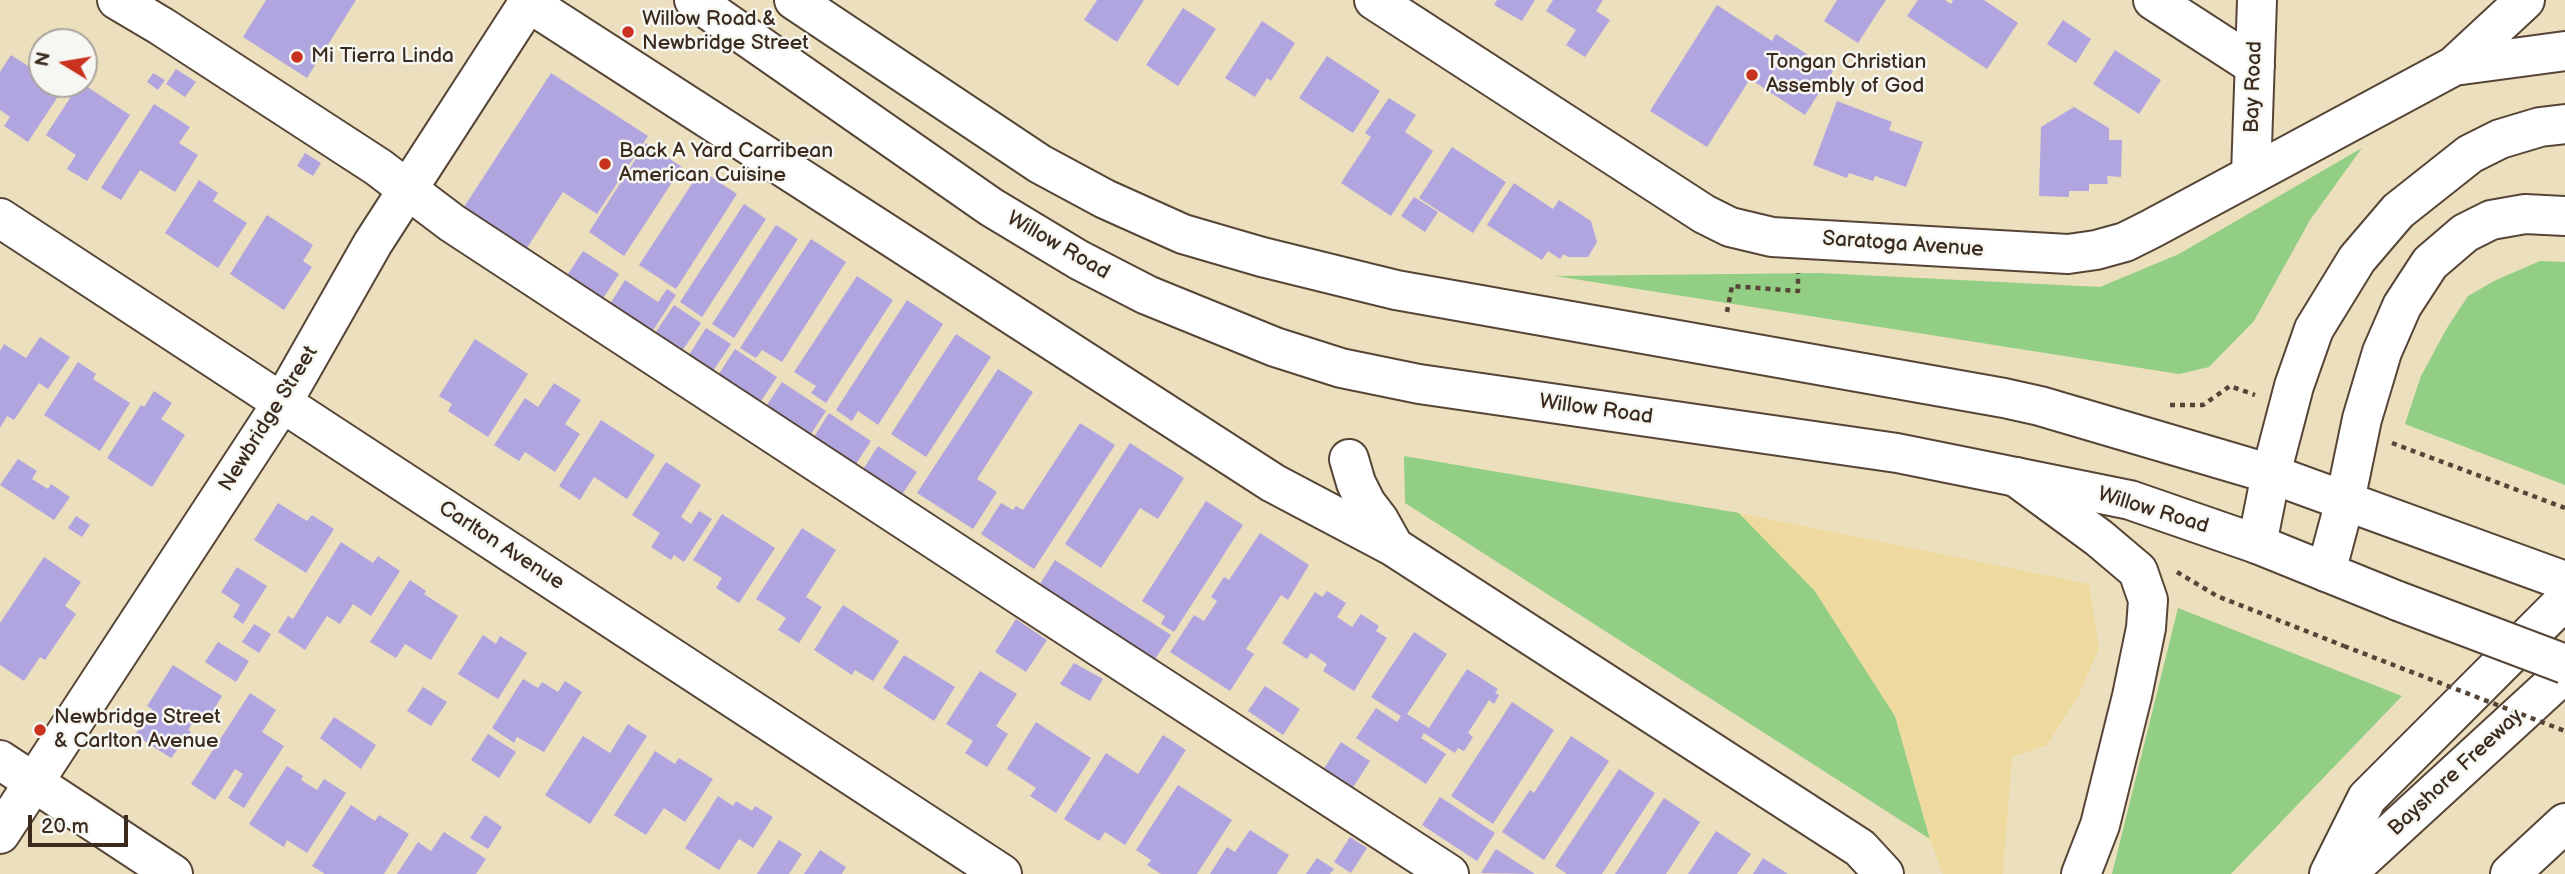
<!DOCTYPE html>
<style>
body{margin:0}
#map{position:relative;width:2565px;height:874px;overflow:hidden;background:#ecdfbd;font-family:"Balsamiq Sans",sans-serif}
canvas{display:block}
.north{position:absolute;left:28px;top:28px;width:70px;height:70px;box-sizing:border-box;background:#f6f6f2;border:2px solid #aba49d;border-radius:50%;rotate:281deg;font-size:19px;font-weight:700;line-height:28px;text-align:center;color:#3b2a1e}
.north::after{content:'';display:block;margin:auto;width:24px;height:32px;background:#c8321e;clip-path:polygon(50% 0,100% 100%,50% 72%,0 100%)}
.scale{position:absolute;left:28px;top:815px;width:100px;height:32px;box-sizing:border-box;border:4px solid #3b2a1e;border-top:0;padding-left:9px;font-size:21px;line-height:24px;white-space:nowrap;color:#3b2a1e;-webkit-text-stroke:5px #f6f6f2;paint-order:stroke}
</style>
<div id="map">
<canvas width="2565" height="874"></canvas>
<div class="north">N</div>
<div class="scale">20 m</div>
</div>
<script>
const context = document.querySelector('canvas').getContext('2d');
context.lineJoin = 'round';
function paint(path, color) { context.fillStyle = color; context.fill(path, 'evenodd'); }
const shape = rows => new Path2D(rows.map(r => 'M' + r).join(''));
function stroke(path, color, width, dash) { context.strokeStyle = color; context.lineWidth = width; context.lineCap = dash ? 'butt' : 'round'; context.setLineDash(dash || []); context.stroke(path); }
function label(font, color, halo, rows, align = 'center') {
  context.font = font + ' "Balsamiq Sans",sans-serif'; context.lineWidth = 5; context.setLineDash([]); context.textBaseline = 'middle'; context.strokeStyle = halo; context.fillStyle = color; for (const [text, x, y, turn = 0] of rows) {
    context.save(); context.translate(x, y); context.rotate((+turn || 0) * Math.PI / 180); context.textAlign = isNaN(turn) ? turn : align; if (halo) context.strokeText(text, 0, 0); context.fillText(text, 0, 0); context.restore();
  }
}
paint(shape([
 [2362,148,2310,220,2254,321,2209,367,2179,374,1555,276,1820,273,2100,287,2179,254],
 [2540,261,2565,262,2565,485,2405,424,2421,376,2447,328,2468,296,2496,280],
 [1404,456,1739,513,1815,591,1895,716,1930,839,1405,503],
 [2178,608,2402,696,2231,874,2112,874]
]), '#92ce83');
paint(shape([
 [1739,513,2089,584,2099,648,2079,694,2047,745,2012,757,2003,874,1943,874,1930,839,1895,716,1815,591]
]), '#eeda9e');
paint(shape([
 [266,0,356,0,307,78,243,37],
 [1097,0,1144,0,1117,42,1084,20],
 [1497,0,1535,0,1522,21,1494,5],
 [1553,0,1603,0,1596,11,1610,20,1585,57,1566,45,1576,30,1546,11],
 [1837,0,1886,0,1858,43,1824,21],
 [1918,0,1945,0,1951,4,1953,0,1984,0,2018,23,1987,69,1907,16],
 [1717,5,1772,41,1776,34,1833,71,1805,115,1750,79,1707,147,1650,111],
 [1183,8,1216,29,1178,86,1146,65],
 [2063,20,2091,39,2076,63,2047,44],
 [1262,21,1295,43,1271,81,1267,78,1255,97,1225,78],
 [2115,50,2161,80,2139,114,2093,84],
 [11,55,42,75,42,84,55,84,63,89,28,142,4,126,10,117,0,110,0,72],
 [1327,56,1380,91,1353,133,1299,98],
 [176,69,196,82,185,97,166,84],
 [153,73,165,80,158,90,147,82],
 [551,73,648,136,597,214,563,192,525,251,462,210],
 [79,84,83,84,130,115,87,181,67,169,76,155,46,135],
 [1389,98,1416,115,1405,132,1433,151,1391,216,1341,183,1371,137,1365,133],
 [1837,101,1892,122,1889,130,1923,142,1906,187,1875,176,1873,181,1849,173,1847,178,1813,165],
 [154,104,190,127,179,143,198,155,175,192,140,170,121,200,101,188],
 [2074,107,2109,128,2109,140,2122,140,2121,177,2107,176,2108,184,2089,184,2089,191,2069,191,2069,197,2039,196,2041,127],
 [646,143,682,167,624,256,589,232],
 [1452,147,1506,182,1473,233,1419,198],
 [305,153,321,163,313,176,297,166],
 [701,170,737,194,676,289,639,265],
 [199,180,218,193,213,201,247,223,218,268,165,233],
 [1514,183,1553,209,1559,200,1591,221,1597,242,1588,257,1568,257,1564,254,1560,259,1548,251,1542,260,1487,225],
 [1414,197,1438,212,1425,232,1401,216],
 [744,204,766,219,702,317,680,302],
 [267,215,313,245,303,261,312,267,284,310,230,274],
 [776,225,798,239,734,338,712,324],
 [811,239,846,262,782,362,762,350,756,358,740,348],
 [583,251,619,274,600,303,564,280],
 [857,276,893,300,826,403,811,393,816,386,794,372],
 [625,280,658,302,667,289,676,295,650,335,608,307],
 [907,300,943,324,878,425,858,411,852,421,836,410],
 [674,305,701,323,682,351,655,333],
 [706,328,731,344,713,371,689,355],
 [956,334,991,357,926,457,891,434],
 [40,337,70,357,48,389,39,383,14,420,7,416,0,428,0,351,4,344,26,358],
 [475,339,528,374,488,437,448,411,452,404,439,396],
 [735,349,777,377,759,404,717,377],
 [78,362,96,374,93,379,130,403,100,451,44,415],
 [998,369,1033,392,977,479,997,492,973,529,917,493],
 [782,382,826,411,809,437,765,408],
 [554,383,581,400,565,424,580,434,555,472,525,452,519,461,494,445,525,398,538,407],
 [154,391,172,403,161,419,185,435,152,487,107,458,141,405,144,407],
 [829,413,871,441,854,467,812,440],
 [601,420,655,455,627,499,594,477,580,500,559,486],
 [1080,423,1115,445,1034,569,981,534,1001,503,1013,510,1016,506,1023,510],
 [1130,443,1184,478,1158,519,1140,508,1101,568,1065,544],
 [878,446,917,472,901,496,862,471],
 [18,459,37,471,32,479,48,489,51,484,70,497,54,520,0,485],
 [666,462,701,485,681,517,691,524,699,511,712,519,684,562,674,555,671,560,651,547,660,533,632,515],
 [1206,501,1243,525,1174,632,1161,624,1165,616,1142,601],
 [278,503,307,521,312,515,334,529,306,573,254,540],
 [722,514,775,548,739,603,716,588,722,578,693,560],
 [76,516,90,525,82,537,68,528],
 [802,528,836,550,806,597,822,607,799,643,778,630,786,618,756,599],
 [1260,533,1309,565,1288,600,1281,595,1246,649,1254,654,1230,691,1170,652,1194,615,1204,621,1217,601,1211,597,1224,577,1229,580],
 [341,542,373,563,378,556,400,571,371,616,353,604,340,624,327,616,305,650,278,632,288,616,293,619],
 [44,557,81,582,65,606,76,614,45,660,40,657,24,681,0,665,0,623],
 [1055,560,1171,635,1153,662,1038,587],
 [237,567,267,586,243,624,233,617,240,605,221,592],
 [410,580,426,591,424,594,458,616,431,660,405,644,396,658,370,642],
 [1327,591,1346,603,1337,617,1352,627,1361,614,1379,626,1376,631,1387,638,1354,691,1323,671,1327,664,1311,653,1307,659,1282,643,1315,592,1322,597],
 [843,605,899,641,873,681,855,670,852,675,814,650],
 [1016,619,1047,640,1026,672,995,652],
 [254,624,271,634,259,653,242,642],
 [1414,632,1447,654,1407,714,1429,728,1467,669,1498,689,1495,693,1499,695,1494,704,1489,700,1468,733,1473,737,1464,751,1458,748,1455,753,1424,733,1421,738,1446,754,1426,784,1356,738,1376,708,1397,722,1401,716,1371,697],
 [483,635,496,644,500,636,527,653,498,699,458,674],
 [218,642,249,661,236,682,205,662],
 [904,655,955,687,934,721,883,688],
 [1074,663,1103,679,1090,701,1060,684],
 [173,665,222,696,207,721,198,715,188,730,191,732,171,758,135,735,152,709,147,706],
 [980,671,1017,694,996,726,1008,734,987,767,965,753,973,741,946,724],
 [523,679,538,688,542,682,558,692,565,681,582,692,544,752,517,737,514,743,492,728],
 [1265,686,1300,709,1283,735,1248,711],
 [423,687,447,702,431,726,407,711],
 [250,693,276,710,262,732,284,746,244,808,228,798,243,774,235,769,215,800,191,784],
 [1512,702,1554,730,1493,824,1451,796],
 [334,717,376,745,361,769,320,738],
 [1036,722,1091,758,1056,813,1030,796,1036,788,1007,769],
 [628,724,647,736,590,824,545,795,583,736,610,753],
 [488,734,516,752,499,778,471,760],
 [1163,735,1186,750,1125,845,1105,832,1099,841,1064,819,1106,753,1138,774],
 [1571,736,1609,761,1544,860,1502,832,1530,790,1534,793],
 [1341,742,1370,761,1352,789,1323,770],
 [655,751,675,764,679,758,713,779,685,822,664,808,646,835,614,815],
 [287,766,303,776,301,780,317,790,324,779,346,793,307,853,287,840,284,847,249,824],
 [1619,769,1655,793,1602,874,1567,874,1555,866],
 [1178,785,1232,820,1197,874,1161,874,1147,865,1151,860,1136,850],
 [718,796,733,806,736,801,752,811,755,806,773,817,753,848,739,839,719,870,685,848],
 [1440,797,1495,833,1477,861,1422,825],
 [1664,798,1700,822,1666,874,1615,874],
 [351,805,375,821,379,815,409,834,384,874,325,874,312,866],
 [485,815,502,827,488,849,470,838],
 [1250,830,1289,855,1277,874,1210,874,1227,847,1235,852],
 [1716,831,1751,854,1737,874,1688,874],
 [444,832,486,859,476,874,397,874,418,842,431,851],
 [1350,837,1367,848,1351,873,1334,862],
 [779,840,802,854,789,874,757,874],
 [1496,849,1535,874,1481,873],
 [820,850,846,867,842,874,804,874],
 [1317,858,1334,869,1330,874,1306,874],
 [1763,858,1788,874,1753,874]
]), '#b1a5e0');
const minor = shape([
 [117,0,161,26,378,167,452,223,1018,594,1449,874],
 [1374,0,1704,214,1730,227,1772,237,2068,254,2096,250,2125,242,2151,229,2454,66,2525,0],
 [2153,0,2255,66],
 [529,3,1273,483,1394,547,1860,848,1884,874],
 [2454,66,2565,51],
 [2251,175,2257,0],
 [0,218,1002,874],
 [1349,459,1356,483,1366,503,1379,520,1393,545],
 [0,760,173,874],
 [0,834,282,403,373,243,530,0]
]);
const major = shape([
 [694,0,991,207,1079,260,1147,295,1275,347,1341,368,1419,384,1897,453,2130,500,2257,544,2398,601],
 [794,0,1040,164,1105,199,1183,234,1262,257,1396,290,2004,398,2040,406,2271,474,2565,581]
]);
const highway = shape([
 [2016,477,2099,538,2138,571,2148,600,2146,628,2132,696,2100,825,2081,874],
 [2257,544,2271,474,2294,386,2314,329,2357,259,2398,211,2470,154,2500,139,2540,127,2565,124],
 [2326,572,2345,501,2362,419,2382,352,2402,306,2430,263,2465,233,2491,220,2525,214,2565,216],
 [2329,874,2367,798,2565,600],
 [2346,874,2565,673],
 [2510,874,2565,823]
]);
stroke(minor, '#564536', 42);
stroke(major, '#564536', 42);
stroke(highway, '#564536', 42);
stroke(shape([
 [1727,312,1732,286,1798,291,1798,273],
 [2170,405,2203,405,2230,386,2255,395],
 [2392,443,2565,508],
 [2177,572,2217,596,2344,646]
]), '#564536', 4.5, [5, 5]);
stroke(minor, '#fff', 38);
stroke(major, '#fff', 38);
stroke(highway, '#fff', 38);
const majorBridge = shape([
 [2398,601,2565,664]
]);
stroke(majorBridge, '#564536', 42, []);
stroke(shape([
 [2344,646,2565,731]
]), '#564536', 4.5, [5, 5]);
stroke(majorBridge, '#fff', 38);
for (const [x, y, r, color] of [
 [628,32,7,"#c8321e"],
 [297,57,7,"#c8321e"],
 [1752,75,7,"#c8321e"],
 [605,164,7,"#c8321e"],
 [40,730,7,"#c8321e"]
]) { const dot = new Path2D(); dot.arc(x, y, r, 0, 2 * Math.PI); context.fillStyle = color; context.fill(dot); stroke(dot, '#f6f6f2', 2.5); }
label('21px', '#3b2a1e', '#f6f6f2', [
 ["Willow Road &",642,20],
 ["Newbridge Street",642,44],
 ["Mi Tierra Linda",311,57],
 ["Tongan Christian",1766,63],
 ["Assembly of God",1766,87],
 ["Back A Yard Carribean",619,152],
 ["American Cuisine",619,176],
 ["Newbridge Street",54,718],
 ["& Carlton Avenue",54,742]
], 'left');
label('21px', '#3b2a1e', '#f6f6f2', [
 ["Bay Road",2254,87,-88],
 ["Saratoga Avenue",1903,245,4],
 ["Willow Road",1058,246,30],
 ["Willow Road",1596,410,8],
 ["Newbridge Street",269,419,-58],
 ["Willow Road",2153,511,17],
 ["Carlton Avenue",501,546,33],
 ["Bayshore Freeway",2456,773,-43]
]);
</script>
